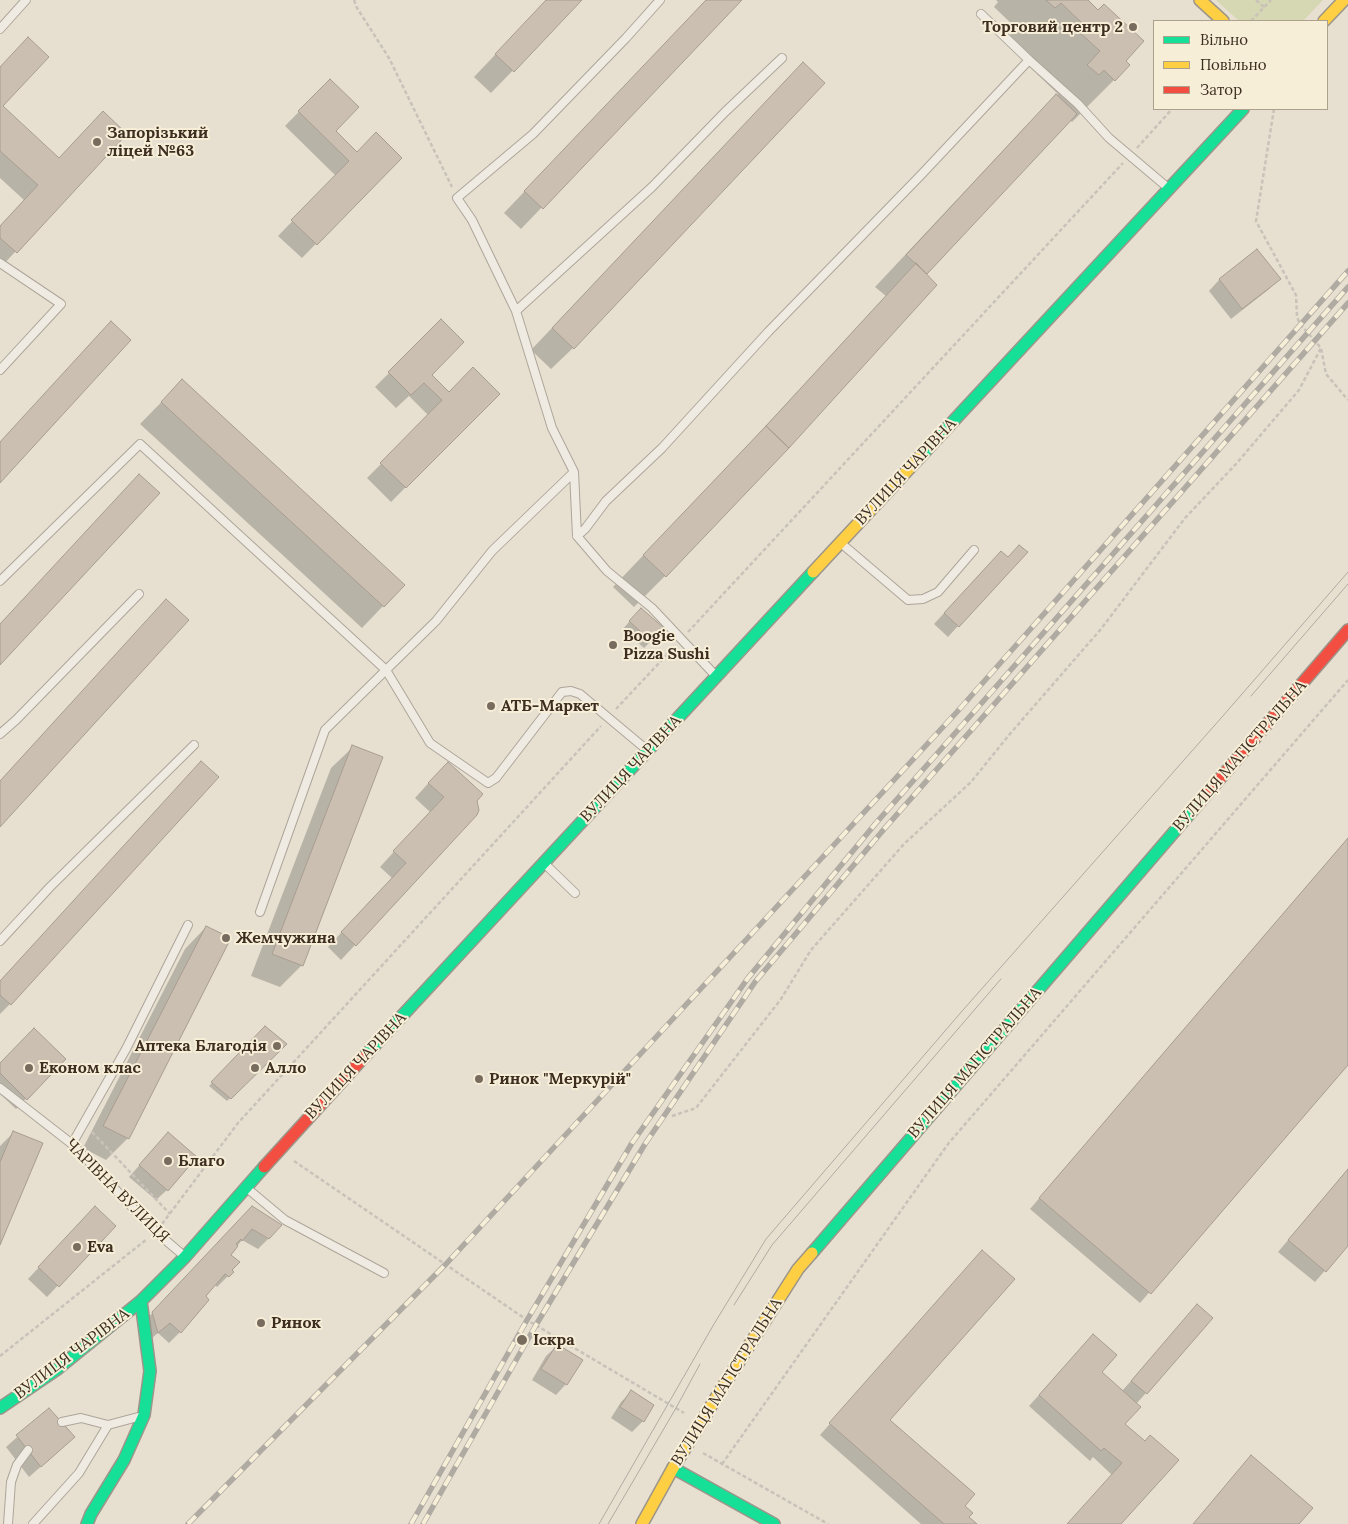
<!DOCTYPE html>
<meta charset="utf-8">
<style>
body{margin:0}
#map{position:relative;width:1348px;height:1524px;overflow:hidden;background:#e7e0d1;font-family:Lora,serif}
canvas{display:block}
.legend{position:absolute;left:1153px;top:20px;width:175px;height:90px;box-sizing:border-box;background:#f7eed8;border:1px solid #ada18e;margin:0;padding:6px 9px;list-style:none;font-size:15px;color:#3d2e20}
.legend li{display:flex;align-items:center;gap:10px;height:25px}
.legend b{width:25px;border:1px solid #ada18e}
</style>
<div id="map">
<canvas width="1348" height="1524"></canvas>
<ul class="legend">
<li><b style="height:6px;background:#16e098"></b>Вільно</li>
<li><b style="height:6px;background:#ffcf43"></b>Повільно</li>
<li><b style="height:6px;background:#f24e42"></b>Затор</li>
</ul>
</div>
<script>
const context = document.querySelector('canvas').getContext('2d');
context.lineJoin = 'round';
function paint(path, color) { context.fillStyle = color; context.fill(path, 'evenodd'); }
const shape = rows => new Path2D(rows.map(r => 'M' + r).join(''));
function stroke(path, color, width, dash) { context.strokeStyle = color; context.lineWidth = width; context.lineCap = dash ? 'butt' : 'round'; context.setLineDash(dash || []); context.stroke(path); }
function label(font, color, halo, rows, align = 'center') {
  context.font = font + ' Lora,serif'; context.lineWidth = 4; context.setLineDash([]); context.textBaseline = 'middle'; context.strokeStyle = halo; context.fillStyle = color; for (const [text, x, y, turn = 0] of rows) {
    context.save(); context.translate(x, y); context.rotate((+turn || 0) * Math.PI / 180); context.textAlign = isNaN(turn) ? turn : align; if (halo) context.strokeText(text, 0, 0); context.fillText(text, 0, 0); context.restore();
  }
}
paint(shape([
 [1216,0,1323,0,1303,21,1239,21]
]), '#d6d7b3');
paint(shape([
 [547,0,581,0,491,93,474,77],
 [706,0,740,0,521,229,504,213],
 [996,0,1086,0,1124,61,1114,80,1072,122,1070,120,925,274,665,576,634,607,613,587,735,459,886,296,875,287,1025,127,1058,94,1037,74,1043,68,1018,45,1012,50,1004,42,1016,28,994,7,998,2],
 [0,67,2,106,59,159,125,134,1,267,0,265,0,226,24,200,0,178],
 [330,80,334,131,356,153,400,158,302,258,278,236,336,176,285,126],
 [782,85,573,348,551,369,531,350],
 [1257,251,1279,279,1268,290,1231,319,1209,291,1219,280],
 [441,321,430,375,449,393,498,394,391,502,367,478,429,416,409,396,396,408,375,387],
 [182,381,403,585,362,628,140,424],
 [1008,559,958,626,948,637,934,624,990,563],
 [166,601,0,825,0,781],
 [634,616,651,641,644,648,623,629],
 [353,747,302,965,280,987,251,976,331,768],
 [201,763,10,1004,0,1014,0,981],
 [433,778,482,795,355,945,341,960,328,947,392,878,380,867,430,812,415,798],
 [1348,838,1348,1063,1140,1303,1030,1209],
 [206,927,128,1138,106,1160,83,1148,185,949],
 [265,1028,285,1044,227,1101,209,1086],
 [64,1059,16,1109,0,1094,0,1065],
 [13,1133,0,1242,0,1146],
 [168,1133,167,1190,156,1200,129,1177],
 [1348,1169,1348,1244,1315,1282,1278,1252],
 [241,1218,268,1239,258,1249,242,1240,230,1255,232,1272,217,1287,214,1284,204,1296,208,1300,180,1332,169,1343,158,1333,147,1342,142,1324],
 [84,1219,114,1226,47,1297,28,1279],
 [972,1263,889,1420,963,1506,967,1517,975,1524,921,1524,820,1435],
 [1197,1306,1146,1393,1136,1404,1124,1424,1120,1524,1068,1524,1112,1475,1093,1457,1090,1461,1029,1406,1083,1346,1101,1372,1122,1391],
 [557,1346,566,1384,556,1395,532,1380,546,1356],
 [631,1392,643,1421,632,1432,611,1418,621,1402],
 [49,1409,62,1448,29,1477,6,1447]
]), '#0003');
const building = shape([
 [546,0,582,0,514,72,495,54,546,0],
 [706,0,742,0,543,209,524,191,706,0],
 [1046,0,1088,0,1098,10,1104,4,1144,41,1126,61,1130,65,1115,81,1104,70,1099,75,1087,65,1100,51,1078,31,1084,25,1061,3,1055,8,1046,0],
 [28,37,49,57,3,106,59,158,103,111,127,134,17,253,0,238,0,226,38,185,0,151,0,67,28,37],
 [803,62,825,83,574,349,552,328,803,62],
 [330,79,359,107,336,131,357,152,376,132,402,158,317,245,291,220,349,161,298,111,330,79],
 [1056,94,1077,114,927,274,906,255,1056,94],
 [1257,249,1281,279,1242,309,1219,279,1257,249],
 [916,263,937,285,789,448,766,426,916,263],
 [441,319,464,342,432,375,449,392,473,367,500,394,406,488,380,463,442,400,424,383,411,395,388,372,441,319],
 [111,321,131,340,0,483,0,442,111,321],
 [182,379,405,585,384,607,161,402,182,379],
 [766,426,789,448,666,577,643,555,766,426],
 [139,474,160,493,0,665,0,624,139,474],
 [1019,545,1028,552,959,627,944,613,1001,551,1008,557,1019,545],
 [166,599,189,620,0,827,0,781,166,599],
 [641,608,664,628,652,642,629,621,641,608],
 [352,745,383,757,303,966,272,954,352,745],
 [201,761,219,777,11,1005,0,995,0,981,201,761],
 [448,762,483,794,477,801,479,810,477,815,356,946,341,932,406,863,393,851,444,797,428,783,448,762],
 [1348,838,1348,1065,1151,1294,1039,1198,1348,838],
 [206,926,231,938,129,1139,103,1126,206,926],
 [265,1026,287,1044,231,1099,211,1082,265,1026],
 [34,1028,66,1059,27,1100,0,1073,0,1063,34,1028],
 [13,1131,43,1143,0,1245,0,1162,13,1131],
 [168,1132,197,1157,168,1191,139,1165,168,1132],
 [1348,1169,1348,1246,1326,1272,1288,1240,1348,1169],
 [95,1206,116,1226,59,1287,38,1267,95,1206],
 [252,1206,282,1225,269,1239,252,1229,242,1241,241,1239,236,1244,238,1246,231,1255,240,1262,232,1270,234,1272,229,1277,225,1274,206,1296,209,1300,181,1333,170,1323,158,1333,152,1312,252,1206],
 [982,1250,1015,1279,890,1420,975,1494,965,1506,973,1513,969,1517,977,1524,944,1524,829,1423,982,1250],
 [1197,1304,1213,1318,1147,1394,1131,1381,1197,1304],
 [1093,1334,1117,1355,1102,1372,1141,1407,1125,1424,1145,1441,1150,1435,1179,1460,1121,1524,1067,1524,1122,1463,1104,1448,1101,1451,1039,1395,1093,1334],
 [557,1344,583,1360,567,1385,541,1369,557,1344],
 [631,1390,654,1405,644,1422,620,1407,631,1390],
 [49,1408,75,1437,41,1467,16,1435,49,1408],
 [1251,1455,1313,1508,1299,1524,1193,1524,1251,1455]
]);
paint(building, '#cbbfb2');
stroke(building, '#a89c90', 1);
const lane = shape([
 [981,14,1029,60],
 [0,29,26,0],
 [0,263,61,304,0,370],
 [516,311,472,220,457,198,533,134,626,38,660,0],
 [574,472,552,428,516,311,652,187,725,112,782,58],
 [577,536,585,529,606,501,662,448,768,332,920,176,1029,60,1078,104,1109,138,1167,187],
 [842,544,908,600,923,599,938,592,974,550],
 [0,581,140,444,386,670,436,621,492,551,574,472,577,536,607,571,652,608,715,675],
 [0,734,16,720,139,594],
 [546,865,575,893],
 [260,912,325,730,386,670,430,743,488,783,496,778,562,692,571,691,580,694,647,750],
 [0,941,50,887,194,745],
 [0,1088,72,1144,156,1232,183,1255],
 [72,1144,126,1049,188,925],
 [248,1189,285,1220,384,1273],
 [62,1422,81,1418,108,1425,138,1417],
 [8,1524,11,1482,17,1465,28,1450],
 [33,1524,79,1473,108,1425]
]);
const fast = shape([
 [920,457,1243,109],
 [364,1057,813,572],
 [812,1253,1205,796],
 [0,1408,56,1370,141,1301,185,1257,264,1167],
 [673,1468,774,1524],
 [87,1524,91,1514,124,1460,144,1415,150,1371,141,1301]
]);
const slow = shape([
 [1200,0,1223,21],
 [1324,21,1344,0],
 [813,572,920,457],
 [642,1524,673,1468,724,1385,798,1269,812,1253]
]);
const jam = shape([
 [1205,796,1348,630],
 [264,1167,364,1057]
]);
stroke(lane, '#ada599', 10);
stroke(fast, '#9c958a', 14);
stroke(slow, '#9c958a', 14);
stroke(jam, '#9c958a', 14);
stroke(shape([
 [354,0,357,8,389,58,452,187],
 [1256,0,1264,7],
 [1251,21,1271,0],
 [1274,109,1256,221,1296,295,1297,317,1300,324,1321,348,1326,374,1348,400],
 [1137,148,1172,109],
 [688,632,1123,163],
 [616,709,674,647],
 [672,1116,696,1108,781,999,811,950,904,844,971,782,1009,735,1101,629,1185,518,1236,464,1299,390,1321,348],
 [92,1132,170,1214],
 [294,1161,527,1320,684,1413],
 [162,1224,238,1123,601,726],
 [0,1356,147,1239],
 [703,1453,828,1524],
 [722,1464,948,1144,1348,680]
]), '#c8c2b9', 2.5, [4, 2.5]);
stroke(lane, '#efebe3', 8);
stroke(fast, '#16e098', 11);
stroke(slow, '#ffcf43', 11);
stroke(jam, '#f24e42', 11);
stroke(shape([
 [1251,696,1348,584],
 [734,1305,772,1245,1001,979],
 [599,1524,714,1324,766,1239,963,1010,1222,717,1348,572],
 [608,1524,676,1408,700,1364]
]), '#afaaa2', 1);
const rail = shape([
 [188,1524,446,1264,956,713,1348,271],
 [411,1524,527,1320,632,1143,748,978,876,823,1348,287],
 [423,1524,536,1325,645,1144,755,982,885,828,1348,303]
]);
stroke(rail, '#afaaa2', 5.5);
stroke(rail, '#f7eed8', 4, [11]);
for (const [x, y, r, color] of [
 [1133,27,5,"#786c5e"],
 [97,142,5,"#786c5e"],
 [613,645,5,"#786c5e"],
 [491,706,5,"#786c5e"],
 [226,938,5,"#786c5e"],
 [277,1046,5,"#786c5e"],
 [29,1068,5,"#786c5e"],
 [255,1068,5,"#786c5e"],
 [479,1079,5,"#786c5e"],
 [168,1161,5,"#786c5e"],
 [77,1247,5,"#786c5e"],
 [261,1323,5,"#786c5e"],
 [522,1340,6,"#786c5e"]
]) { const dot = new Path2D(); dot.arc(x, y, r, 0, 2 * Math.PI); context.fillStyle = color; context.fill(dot); stroke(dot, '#f7eed8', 2); }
label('bold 16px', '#3d2e20', '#f7eed8', [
 ["Торговий центр 2",1123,27,"right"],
 ["Запорізький",107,133],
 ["ліцей №63",107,151],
 ["Boogie",623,636],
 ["Pizza Sushi",623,654],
 ["АТБ-Маркет",501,706],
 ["Жемчужина",236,938],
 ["Аптека Благодія",267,1046,"right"],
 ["Економ клас",39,1068],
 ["Алло",265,1068],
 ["Ринок \"Меркурій\"",489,1079],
 ["Благо",178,1161],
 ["Eva",87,1247],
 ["Ринок",271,1323],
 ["Іскра",533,1340]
], 'left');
label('16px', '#3d2e20', '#f7eed8', [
 ["ВУЛИЦЯ ЧАРІВНА",906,472,-47],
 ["ВУЛИЦЯ МАГІСТРАЛЬНА",1240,756,-49],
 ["ВУЛИЦЯ ЧАРІВНА",631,769,-47],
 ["ВУЛИЦЯ МАГІСТРАЛЬНА",975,1063,-49],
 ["ВУЛИЦЯ ЧАРІВНА",356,1066,-47],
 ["ЧАРІВНА ВУЛИЦЯ",117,1191,45],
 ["ВУЛИЦЯ ЧАРІВНА",72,1354,-37],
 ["ВУЛИЦЯ МАГІСТРАЛЬНА",727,1382,-58]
]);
</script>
